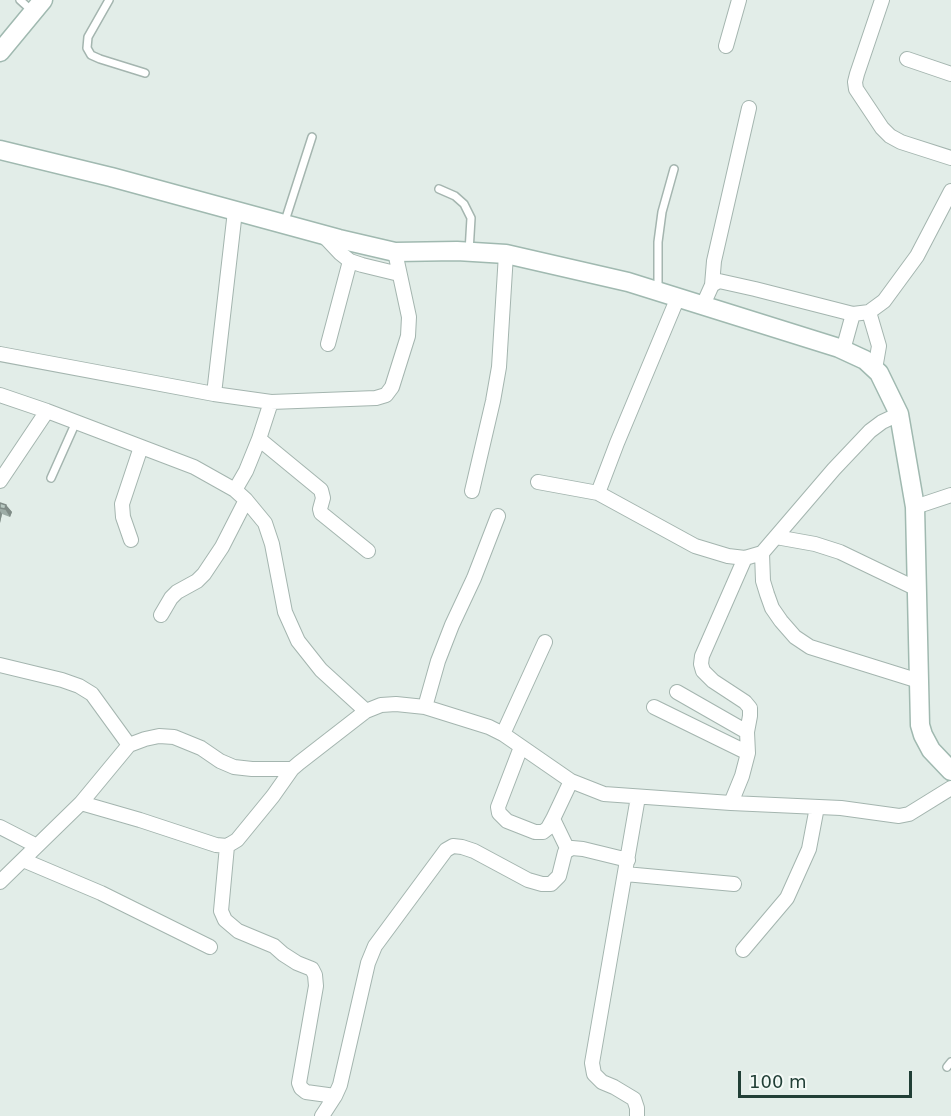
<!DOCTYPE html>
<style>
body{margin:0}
#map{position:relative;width:951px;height:1116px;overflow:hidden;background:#e2ede8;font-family:"DejaVu Sans",sans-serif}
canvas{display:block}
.scale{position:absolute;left:738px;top:1071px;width:174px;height:27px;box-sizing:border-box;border:3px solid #213f36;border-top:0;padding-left:8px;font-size:18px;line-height:21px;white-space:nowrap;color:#213f36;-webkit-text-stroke:4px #f3f9f6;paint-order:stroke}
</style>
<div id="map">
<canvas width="951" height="1116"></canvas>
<div class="scale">100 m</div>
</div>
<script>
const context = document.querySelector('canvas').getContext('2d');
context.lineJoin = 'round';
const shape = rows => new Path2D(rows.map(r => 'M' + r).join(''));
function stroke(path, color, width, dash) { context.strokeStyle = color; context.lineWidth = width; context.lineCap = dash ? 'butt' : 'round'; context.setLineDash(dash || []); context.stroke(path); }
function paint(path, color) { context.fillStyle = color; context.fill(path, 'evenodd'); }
const lane = shape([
 [20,0,31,10],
 [109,0,88,37,87,48,91,55,100,59,145,73],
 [439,189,455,196,464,204,471,218,469,252],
 [284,224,312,137],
 [658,291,658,242,662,212,674,169],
 [51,478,76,422],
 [947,1067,951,1062]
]);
const street = shape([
 [882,0,857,74,855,82,856,89,882,128,890,136,901,142,951,158],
 [726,46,739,0],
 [907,59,951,74],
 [323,235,340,253,350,261,362,265,399,274],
 [712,285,714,261,749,108],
 [703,305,712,285,719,281,755,289,853,314,869,312,884,301,917,256,951,191],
 [869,312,879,346,875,369],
 [328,344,350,261],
 [843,350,853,314],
 [0,354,214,394,271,402,376,398,386,395,392,387,408,336,409,317,395,252],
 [214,394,235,211],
 [0,395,47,411,194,467,235,490,246,500,265,523,272,544,285,612,298,641,321,670,366,711],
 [259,439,321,490,323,498,320,509,321,513,368,551],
 [0,481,47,411],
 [538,482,598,493,695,546,728,556,745,558,762,553,834,469,870,431,882,422,899,414],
 [235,490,246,471,259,439,271,402],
 [472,491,493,401,499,367,506,254],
 [598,493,617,443,678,297],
 [915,507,951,495],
 [776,537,815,544,840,552,917,589],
 [131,540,123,517,122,504,141,447],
 [762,553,763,581,767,594,772,608,781,621,795,637,810,647,919,681],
 [161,615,171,598,177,592,197,581,204,574,222,547,246,500],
 [0,665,62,680,79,686,92,694,129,745],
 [677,692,747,732],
 [425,707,438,661,452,625,474,578,498,516],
 [654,707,748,753],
 [503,734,545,642],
 [521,747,498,807,499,813,507,821,535,832,543,832,548,828,553,819,571,781],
 [81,803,140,820,216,845,227,846,237,840,273,796,292,769,299,763,366,711,381,705,396,704,425,707,489,727,503,734,571,781,604,794,731,803,841,808,899,816,909,814,951,788],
 [731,803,742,776,748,753,747,732,750,716,750,708,745,702,713,681,703,671,701,664,702,656,745,558],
 [553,819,568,850],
 [0,827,37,846],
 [227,846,221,911,225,920,238,931,274,946,283,954,297,963,312,969,315,975,316,986,299,1083,301,1088,306,1092,335,1096],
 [23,860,101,893,210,947],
 [625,874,734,884],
 [0,882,81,803,129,745,145,739,159,736,174,737,201,748,220,761,234,767,252,769,292,769],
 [743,950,787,898,809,849,817,807],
 [322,1116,335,1096,340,1085,368,963,375,946,446,850,453,846,462,847,474,851,528,880,542,884,551,884,559,876,565,852,572,848,583,849,628,860],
 [637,1116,637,1108,634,1099,614,1087,602,1082,594,1074,592,1063,638,797]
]);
const secondary = shape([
 [0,52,43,0],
 [0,150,111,177,339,239,395,252,457,251,506,254,628,282,839,348,865,360,879,373,899,414,915,507,920,725,923,735,931,750,951,771]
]);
stroke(lane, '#a4b5af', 10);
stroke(street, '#a4b5af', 16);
stroke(secondary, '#a0b9b0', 21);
stroke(lane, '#fff', 7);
stroke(street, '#fff', 14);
stroke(secondary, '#fff', 18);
paint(shape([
 [0,503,6,505,12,512,10,517,2,514,0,523]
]), '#9daca6');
paint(shape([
 [6,505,12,512,10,517,5,509],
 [0,511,2,514,0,523]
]), '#808c87');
const building = shape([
 [0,503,6,505,5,509,0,508,0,503]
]);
paint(building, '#b7c8c1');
stroke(building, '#808c87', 1.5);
</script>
